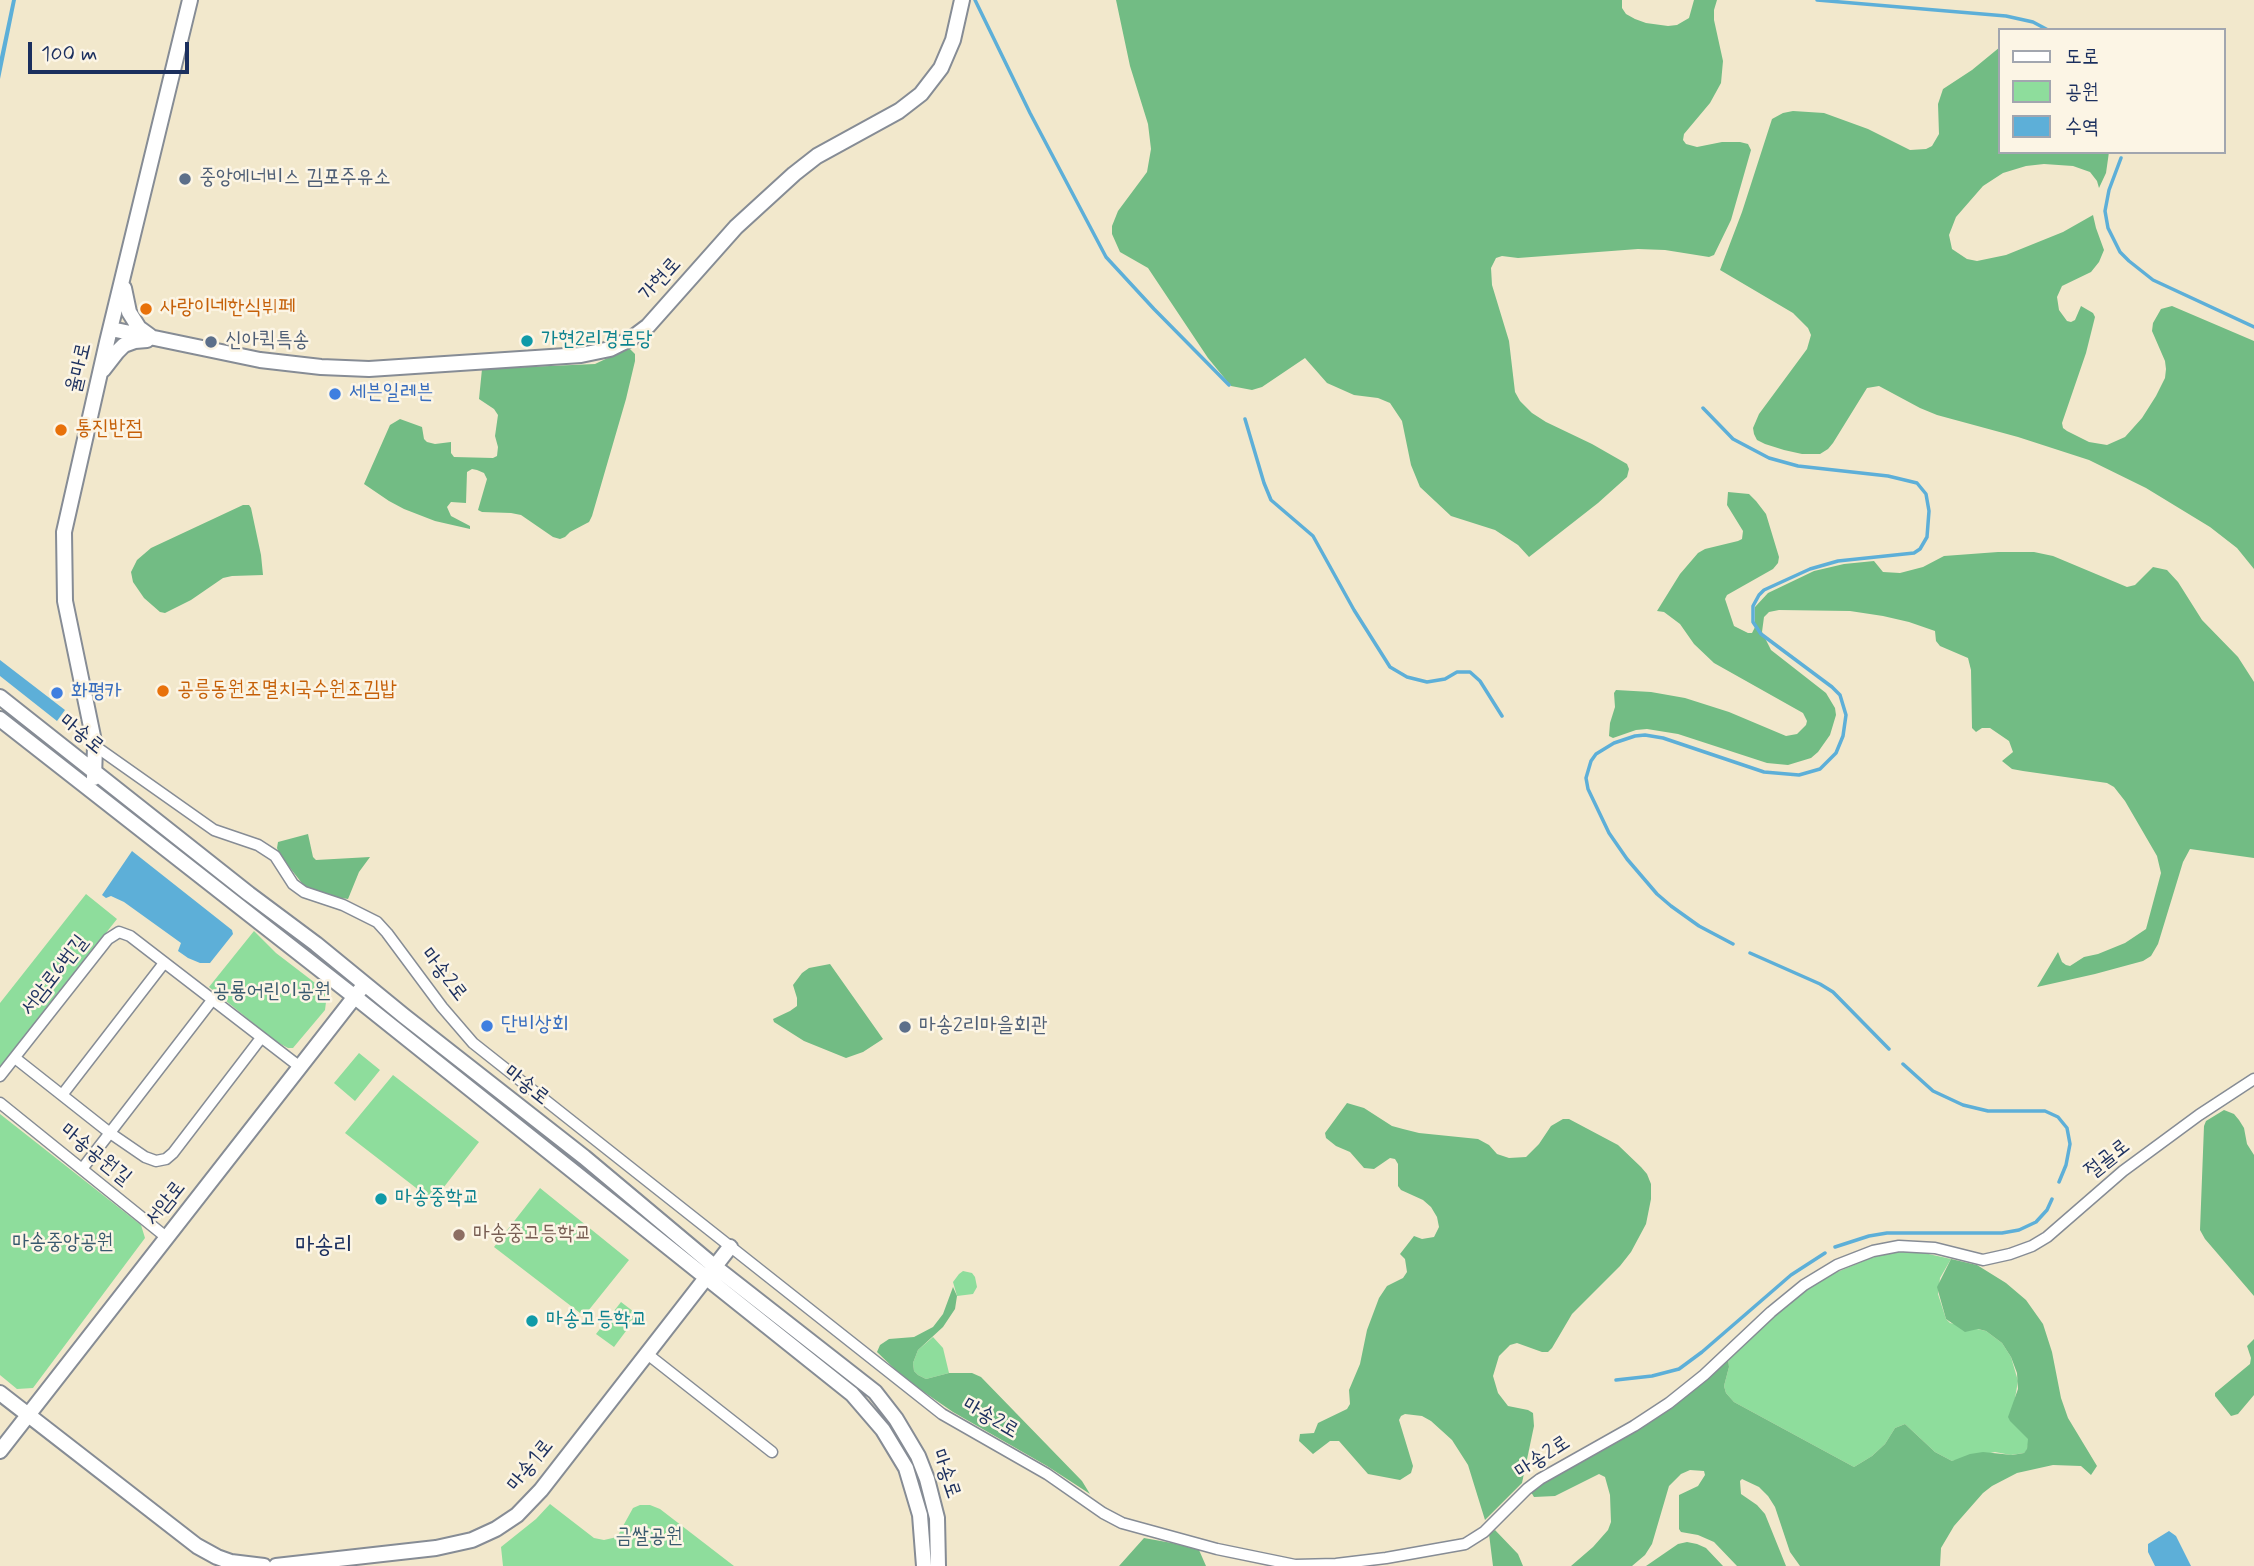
<!DOCTYPE html>
<meta charset="utf-8">
<style>
body{margin:0}
#map{position:relative;width:2254px;height:1566px;overflow:hidden;background:#f2e8cc;font-family:Mynerve,"Poor Story",sans-serif}
canvas{display:block}
.legend{position:absolute;left:1998px;top:28px;width:228px;height:126px;box-sizing:border-box;background:#fcf5e5;border:2px solid #a2a6af;margin:0;padding:9px 12px;list-style:none;font-size:21px;color:#1b2f5e}
.legend li{display:flex;align-items:center;gap:14px;height:35px}
.legend b{width:35px;border:2px solid #a2a6af}
.scale{position:absolute;left:28px;top:42px;width:161px;height:32px;box-sizing:border-box;border:4px solid #1b2f5e;border-top:0;padding-left:9px;font-size:21px;line-height:24px;white-space:nowrap;color:#1b2f5e;-webkit-text-stroke:5px #fcf5e5;paint-order:stroke}
</style>
<div id="map">
<canvas width="2254" height="1566"></canvas>
<ul class="legend">
<li><b style="height:9px;background:#fff"></b>도로</li>
<li><b style="height:19px;background:#8edd9c"></b>공원</li>
<li><b style="height:19px;background:#5dafd8"></b>수역</li>
</ul>
<div class="scale">100 m</div>
</div>
<script>
const context = document.querySelector('canvas').getContext('2d');
context.lineJoin = 'round';
function paint(path, color) { context.fillStyle = color; context.fill(path, 'evenodd'); }
const shape = rows => new Path2D(rows.map(r => 'M' + r).join(''));
function stroke(path, color, width, dash) { context.strokeStyle = color; context.lineWidth = width; context.lineCap = dash ? 'butt' : 'round'; context.setLineDash(dash || []); context.stroke(path); }
function label(font, color, halo, rows, align = 'center') {
  context.font = font + ' Mynerve,"Poor Story",sans-serif'; context.lineWidth = 5; context.setLineDash([]); context.textBaseline = 'middle'; context.strokeStyle = halo; context.fillStyle = color; for (const [text, x, y, turn = 0] of rows) {
    context.save(); context.translate(x, y); context.rotate((+turn || 0) * Math.PI / 180); context.textAlign = isNaN(turn) ? turn : align; if (halo) context.strokeText(text, 0, 0); context.fillText(text, 0, 0); context.restore();
  }
}
paint(shape([
 [86,894,117,919,0,1067,0,1003],
 [254,931,276,953,323,989,327,994,325,1010,293,1048,288,1048,275,1041,209,987],
 [359,1053,380,1070,355,1101,334,1083],
 [393,1075,479,1142,433,1201,345,1133],
 [0,1114,141,1225,145,1238,33,1388,17,1389,0,1375],
 [540,1188,629,1260,584,1316,494,1247],
 [1900,1251,1915,1251,1951,1259,1940,1278,1938,1294,1946,1319,1950,1323,1986,1331,2002,1343,2011,1357,2018,1381,2014,1404,2025,1434,2029,1439,2027,1450,2024,1453,2011,1455,1995,1452,1952,1461,1935,1452,1905,1424,1895,1428,1885,1444,1872,1456,1854,1467,1734,1402,1726,1393,1724,1386,1729,1367,1728,1359,1769,1320,1808,1289,1830,1275,1871,1258],
 [963,1271,972,1273,975,1277,977,1287,973,1294,957,1296,953,1282,959,1274],
 [621,1302,638,1315,614,1347,596,1334],
 [933,1337,943,1348,949,1373,926,1379,918,1375,914,1371,913,1363,918,1350],
 [550,1504,594,1538,604,1540,617,1537,633,1508,640,1505,650,1505,660,1509,734,1566,503,1566,501,1547,536,1519]
]), '#8edd9c');
paint(shape([
 [1116,0,1622,0,1622,8,1626,14,1635,19,1646,23,1668,26,1677,25,1689,18,1694,0,1717,0,1714,10,1714,20,1723,61,1721,83,1710,103,1684,134,1683,140,1686,144,1697,147,1722,142,1740,142,1748,144,1751,150,1731,220,1714,255,1709,257,1665,250,1638,249,1518,258,1502,256,1496,258,1491,268,1492,285,1509,341,1515,392,1520,401,1532,413,1546,422,1592,444,1627,464,1629,469,1627,477,1598,503,1529,557,1518,545,1495,530,1451,516,1420,487,1411,465,1402,421,1390,403,1378,398,1354,395,1327,383,1305,358,1262,387,1252,390,1231,386,1208,358,1148,268,1120,252,1112,234,1112,226,1118,211,1147,172,1151,149,1148,124,1130,66],
 [2000,47,2000,152,2109,152,2106,173,2099,188,2097,181,2090,172,2073,166,2044,164,2026,166,2003,173,1983,186,1956,217,1949,235,1952,249,1967,259,1977,261,2006,255,2063,232,2093,215,2096,228,2104,250,2099,262,2091,272,2062,286,2057,297,2059,310,2067,321,2071,322,2075,320,2081,306,2093,313,2095,317,2086,353,2062,423,2063,428,2067,431,2089,442,2107,445,2125,437,2142,418,2156,396,2165,378,2166,369,2165,361,2152,331,2153,323,2161,309,2172,306,2254,341,2254,569,2237,548,2210,527,2146,488,2089,460,2018,437,1937,415,1920,408,1879,386,1867,388,1833,443,1828,449,1820,454,1802,454,1784,450,1765,444,1757,440,1754,434,1753,428,1759,414,1807,349,1811,335,1808,328,1793,313,1720,270,1742,212,1772,119,1783,113,1793,111,1824,113,1868,129,1910,150,1926,149,1932,146,1939,134,1938,104,1943,89,1972,70],
 [629,348,635,354,635,361,626,399,592,516,589,522,570,532,565,537,560,539,553,537,521,515,511,513,482,512,478,510,487,479,484,473,477,470,472,469,467,472,466,503,451,502,447,507,451,516,470,526,470,529,435,521,404,509,389,501,364,484,390,425,400,419,422,427,424,439,427,442,435,444,451,442,451,453,454,457,493,458,497,456,498,447,495,436,498,415,494,409,479,399,482,369,595,364],
 [1728,492,1749,494,1756,501,1766,514,1779,557,1778,563,1773,569,1727,595,1725,599,1734,626,1748,633,1752,633,1755,627,1755,607,1768,593,1814,571,1844,564,1874,561,1883,572,1900,573,1923,567,1944,556,1998,552,2034,552,2053,556,2127,587,2135,585,2153,567,2167,570,2178,582,2202,620,2238,657,2254,682,2254,858,2190,849,2183,862,2158,944,2151,956,2143,961,2095,974,2037,987,2058,952,2062,962,2066,965,2070,966,2084,957,2098,954,2125,943,2146,929,2161,873,2157,856,2125,801,2114,787,2107,783,2023,771,2012,769,2002,761,2013,752,2009,741,1990,728,1982,728,1976,732,1972,728,1971,670,1968,658,1940,646,1936,641,1935,631,1909,622,1883,616,1850,611,1779,610,1769,612,1764,617,1762,632,1771,650,1826,693,1835,708,1836,715,1830,735,1818,752,1811,758,1788,765,1767,763,1678,734,1647,729,1636,730,1613,738,1609,736,1610,723,1615,707,1614,693,1616,690,1651,692,1685,698,1729,712,1786,736,1797,734,1806,725,1807,721,1803,713,1714,663,1694,644,1680,624,1664,612,1657,611,1680,574,1698,553,1705,549,1738,541,1742,539,1743,531,1727,505],
 [243,505,249,505,251,508,261,555,263,575,232,576,223,578,191,600,165,613,160,612,144,598,133,582,131,572,137,560,151,548],
 [308,834,313,857,316,860,370,857,359,872,348,899,323,895,305,887,279,854,277,848,278,842],
 [830,964,883,1039,863,1052,846,1058,804,1041,774,1022,773,1019,790,1011,797,1006,797,998,793,985,802,973,809,968],
 [1347,1103,1364,1108,1392,1126,1403,1129,1419,1133,1478,1139,1489,1145,1497,1154,1509,1158,1526,1157,1539,1144,1551,1126,1563,1119,1569,1119,1618,1145,1641,1167,1647,1174,1651,1184,1651,1199,1646,1224,1631,1252,1620,1266,1572,1314,1552,1348,1548,1352,1542,1352,1517,1343,1510,1345,1499,1356,1493,1376,1498,1393,1508,1406,1528,1410,1533,1413,1534,1426,1522,1483,1485,1520,1468,1465,1452,1440,1431,1421,1422,1416,1405,1414,1401,1416,1399,1420,1413,1466,1411,1473,1400,1480,1368,1474,1339,1441,1330,1441,1313,1454,1299,1441,1300,1434,1314,1433,1318,1423,1347,1409,1350,1404,1349,1390,1360,1364,1367,1330,1379,1298,1387,1286,1403,1278,1407,1272,1405,1259,1400,1254,1414,1236,1422,1239,1434,1237,1439,1227,1437,1217,1431,1207,1423,1200,1401,1190,1398,1186,1398,1164,1395,1159,1390,1158,1374,1169,1364,1168,1350,1152,1336,1146,1326,1138,1325,1133],
 [2224,1110,2234,1114,2239,1120,2244,1128,2247,1144,2254,1155,2254,1296,2205,1239,2200,1230,2204,1126,2206,1121],
 [1951,1259,1977,1265,2006,1283,2026,1300,2043,1324,2052,1352,2061,1398,2068,1418,2097,1466,2091,1475,2081,1466,2053,1465,2017,1473,1992,1486,1983,1493,1954,1526,1941,1548,1940,1566,1800,1566,1790,1552,1775,1507,1768,1496,1759,1487,1742,1479,1740,1481,1741,1494,1757,1505,1765,1514,1786,1566,1737,1566,1714,1542,1698,1535,1681,1532,1679,1529,1679,1495,1698,1486,1705,1475,1704,1471,1690,1470,1681,1474,1669,1486,1652,1544,1645,1555,1632,1566,1571,1566,1593,1547,1608,1530,1611,1522,1610,1495,1605,1477,1599,1474,1555,1496,1534,1497,1531,1492,1551,1477,1668,1408,1707,1379,1728,1359,1729,1367,1724,1386,1726,1393,1734,1402,1854,1467,1872,1456,1885,1444,1895,1428,1905,1424,1935,1452,1952,1461,1970,1454,1983,1452,2012,1455,2024,1453,2027,1449,2028,1439,2010,1421,2008,1417,2018,1389,2017,1373,2011,1357,2002,1343,1986,1331,1978,1329,1965,1332,1946,1319,1937,1287],
 [953,1287,957,1296,955,1309,943,1327,918,1350,913,1363,914,1371,918,1375,926,1379,949,1373,972,1373,981,1377,1082,1481,1090,1494,1047,1466,953,1412,905,1379,877,1352,880,1345,889,1339,914,1337,933,1327,943,1314],
 [2254,1339,2254,1395,2238,1414,2231,1416,2215,1396,2215,1393,2250,1364,2251,1358,2247,1346],
 [1495,1530,1518,1554,1523,1566,1493,1566,1489,1534],
 [1144,1538,1172,1543,1199,1550,1206,1566,1119,1566],
 [1687,1542,1697,1544,1706,1548,1723,1566,1646,1566,1678,1544]
]), '#72bc84');
paint(shape([
 [12,0,16,0,0,79,0,57],
 [0,660,65,710,57,721,0,676],
 [132,851,232,930,233,934,210,963,200,963,188,958,178,951,181,943,124,902,111,896,106,898,102,895],
 [2169,1531,2176,1536,2191,1566,2155,1566,2148,1552,2148,1544]
]), '#5dafd8');
stroke(shape([
 [975,0,1030,113,1106,257,1154,309,1229,385],
 [1817,0,2006,16,2033,22,2048,30],
 [2121,158,2109,190,2105,211,2108,228,2120,252,2129,261,2153,280,2254,327],
 [1703,408,1733,439,1769,458,1798,466,1888,476,1917,483,1926,494,1929,511,1927,537,1920,549,1914,553,1838,561,1810,569,1764,590,1759,595,1753,606,1753,622,1761,634,1832,687,1840,695,1846,715,1843,736,1836,753,1820,769,1799,775,1764,772,1663,738,1645,735,1635,736,1614,743,1596,754,1591,761,1586,778,1588,789,1609,833,1627,859,1657,894,1671,906,1699,926,1733,944],
 [1245,419,1264,483,1271,500,1313,536,1354,610,1390,667,1407,677,1427,682,1445,679,1457,672,1470,672,1480,681,1502,716],
 [1750,953,1820,984,1833,992,1889,1049],
 [1903,1064,1933,1091,1963,1105,1988,1111,2045,1111,2058,1117,2067,1128,2070,1144,2066,1165,2059,1182],
 [1835,1247,1869,1236,1887,1233,2002,1233,2019,1230,2036,1222,2047,1210,2052,1199],
 [1616,1380,1652,1376,1679,1369,1702,1352,1791,1275,1825,1253]
]), '#5dafd8', 3.5);
const street = shape([
 [95,746,214,830,258,845,275,856,293,884,304,892,343,905,377,922,387,933,442,1007,473,1043,942,1414,1047,1474,1103,1513,1122,1523,1217,1549,1295,1565,1336,1564,1386,1558,1465,1544,1484,1532,1527,1489,1540,1479,1634,1426,1669,1403,1704,1375,1771,1312,1804,1285,1837,1265,1873,1251,1899,1246,1935,1248,1983,1260,2010,1254,2032,1246,2047,1237,2123,1171,2199,1115,2254,1079],
 [15,1058,110,1133,145,1157,156,1161,166,1159,173,1153,261,1038],
 [0,1076,108,939,119,932,130,936,300,1067],
 [62,1095,164,963],
 [0,1103,166,1237],
 [82,1169,213,999],
 [646,1353,772,1452]
]);
const secondary = shape([
 [124,288,129,312,139,328,150,336],
 [111,329,260,360,321,367,369,369,581,355,610,349,632,338,648,326,736,227,794,174,817,156,899,111,921,94,941,68,953,40,962,0],
 [103,370,117,352,124,345,135,341,147,340],
 [0,697,249,894,316,944,404,1016,584,1157,714,1266,875,1392,896,1419,918,1456,927,1479,937,1518,938,1566],
 [0,719,355,997,852,1394,883,1430,906,1468,920,1515,924,1566],
 [94,778,95,746,65,601,64,532,107,342,190,0],
 [0,1393,197,1546,217,1557,231,1562,264,1566],
 [0,1451,360,990],
 [276,1566,436,1548,472,1540,496,1529,517,1515,541,1490,730,1247]
]);
stroke(street, '#868c95', 13);
stroke(secondary, '#868c95', 18);
stroke(street, '#fff', 10);
stroke(secondary, '#fff', 14);
for (const [x, y, r, color] of [
 [185,179,7,"#5c6f8a"],
 [146,309,7,"#e8710a"],
 [527,341,7,"#0f9aa8"],
 [211,342,7,"#5c6f8a"],
 [335,394,7,"#3f7fe0"],
 [61,430,7,"#e8710a"],
 [163,691,7,"#e8710a"],
 [57,693,7,"#3f7fe0"],
 [487,1026,7,"#3f7fe0"],
 [905,1027,7,"#5c6f8a"],
 [381,1199,7,"#0f9aa8"],
 [459,1235,7,"#8d6e63"],
 [532,1321,7,"#0f9aa8"]
]) { const dot = new Path2D(); dot.arc(x, y, r, 0, 2 * Math.PI); context.fillStyle = color; context.fill(dot); stroke(dot, '#fcf5e5', 2.5); }
label('21px', '#4e5e75', '#fcf5e5', [
 ["중앙에너비스 김포주유소",199,179],
 ["신아퀵특송",225,342],
 ["마송2리마을회관",919,1027]
], 'left');
label('21px', '#1b2f5e', '#fcf5e5', [
 ["가현로",661,280,-48],
 ["율마로",80,368,-77],
 ["마송로",81,735,39],
 ["마송2로",443,975,52],
 ["서암로6번길",55,976,-52],
 ["마송로",526,1086,38],
 ["마송공원길",95,1155,39],
 ["절골로",2108,1160,-38],
 ["서암로",166,1204,-51],
 ["마송2로",990,1419,30],
 ["마송2로",1543,1458,-33],
 ["마송1로",531,1466,-51],
 ["마송로",945,1474,71]
]);
label('21px', '#c56008', '#fcf5e5', [
 ["사랑이네한식뷔페",160,309],
 ["통진반점",75,430],
 ["공릉동원조멸치국수원조김밥",177,691]
], 'left');
label('21px', '#0d838f', '#fcf5e5', [
 ["가현2리경로당",541,341],
 ["마송중학교",395,1199],
 ["마송고등학교",546,1321]
], 'left');
label('21px', '#366cbe', '#fcf5e5', [
 ["세븐일레븐",349,394],
 ["화평카",71,693],
 ["단비상회",501,1026]
], 'left');
label('21px', '#385a6e', '#fcf5e5', [
 ["공룡어린이공원",272,993],
 ["마송중앙공원",63,1244],
 ["금쌀공원",649,1538]
]);
label('21px', '#785e54', '#fcf5e5', [
 ["마송중고등학교",473,1235]
], 'left');
label('24px', '#1b2f5e', '#fcf5e5', [
 ["마송리",324,1247]
]);
</script>
